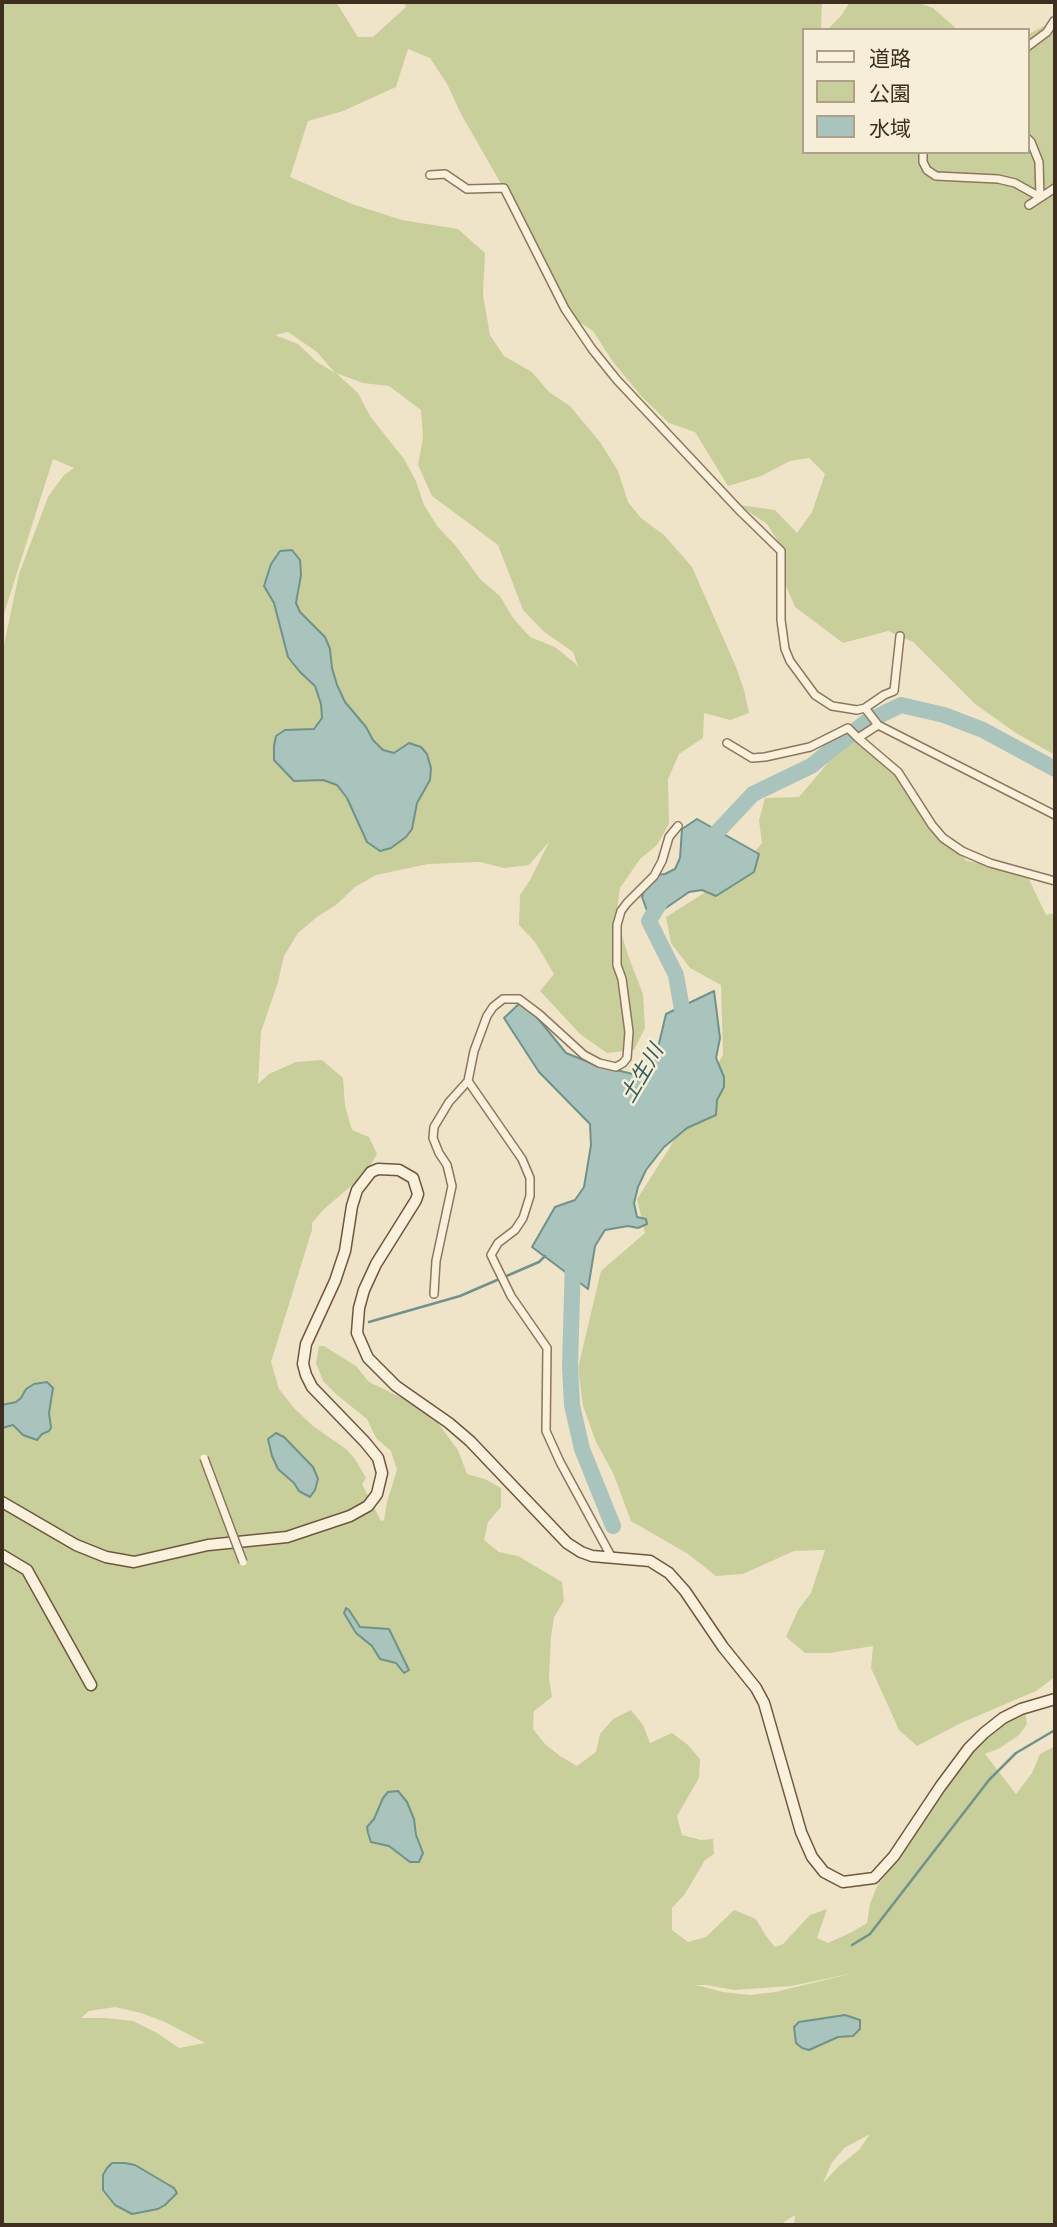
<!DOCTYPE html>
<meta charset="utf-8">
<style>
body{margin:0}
#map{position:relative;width:1057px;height:2227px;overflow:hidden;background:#f0e4c8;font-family:"Times New Roman","Noto Sans JP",serif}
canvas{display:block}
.frame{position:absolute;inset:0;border:4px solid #3d2e20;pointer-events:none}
.legend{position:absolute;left:802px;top:28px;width:228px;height:126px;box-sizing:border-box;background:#f7eed8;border:2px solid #ada18e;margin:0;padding:9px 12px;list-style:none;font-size:21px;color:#3d2e20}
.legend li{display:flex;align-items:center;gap:14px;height:35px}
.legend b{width:35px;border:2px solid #ada18e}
</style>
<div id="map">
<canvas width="1057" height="2227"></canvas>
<div class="frame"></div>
<ul class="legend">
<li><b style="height:9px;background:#faf1dc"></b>道路</li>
<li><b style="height:19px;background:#c9cf9b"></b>公園</li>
<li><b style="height:19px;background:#a9c4bc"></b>水域</li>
</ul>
</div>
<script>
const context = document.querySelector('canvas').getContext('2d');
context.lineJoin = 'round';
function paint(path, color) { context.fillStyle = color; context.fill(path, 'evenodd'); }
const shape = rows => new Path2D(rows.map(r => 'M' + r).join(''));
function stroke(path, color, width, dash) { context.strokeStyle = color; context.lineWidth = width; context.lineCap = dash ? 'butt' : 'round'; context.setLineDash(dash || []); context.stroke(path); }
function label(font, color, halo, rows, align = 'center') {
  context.font = font + ' "Times New Roman","Noto Sans JP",serif'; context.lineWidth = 5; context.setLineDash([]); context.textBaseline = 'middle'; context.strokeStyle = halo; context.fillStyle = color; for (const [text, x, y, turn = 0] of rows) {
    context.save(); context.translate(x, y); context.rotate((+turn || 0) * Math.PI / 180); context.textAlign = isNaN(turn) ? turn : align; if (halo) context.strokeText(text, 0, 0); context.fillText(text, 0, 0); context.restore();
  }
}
paint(shape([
 [2,2,336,2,358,37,373,37,406,7,403,2,822,2,821,30,803,30,803,152,1027,152,1027,35,1055,20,1055,755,1016,733,975,704,913,642,888,631,843,643,795,607,783,579,783,549,767,524,739,505,775,510,797,533,812,512,825,474,809,458,790,461,761,476,728,486,695,432,669,423,642,397,613,362,593,331,560,309,539,250,461,114,447,84,430,58,408,49,396,87,343,111,308,121,290,177,352,204,402,220,458,229,485,253,483,295,490,335,504,356,532,372,549,392,570,406,600,442,618,471,628,502,641,518,664,535,692,567,736,667,744,690,749,713,730,720,704,713,703,738,679,754,668,779,669,824,657,845,640,859,620,888,616,917,629,958,643,994,645,1028,634,1050,607,1053,580,1034,540,991,554,974,535,942,519,925,520,895,530,880,549,842,529,865,504,868,480,862,428,864,376,875,355,887,336,905,317,917,298,933,284,956,278,982,261,1032,258,1084,269,1074,296,1062,322,1060,343,1078,345,1106,352,1130,369,1137,377,1154,366,1173,323,1210,312,1223,312,1230,271,1362,279,1389,294,1408,313,1426,346,1449,355,1459,366,1478,362,1484,381,1521,384,1520,387,1502,397,1470,391,1451,376,1438,367,1419,337,1395,323,1381,316,1363,319,1346,324,1346,356,1366,369,1382,421,1407,435,1419,458,1450,467,1474,485,1479,501,1488,501,1507,488,1522,484,1540,499,1552,518,1556,562,1582,564,1601,554,1617,551,1637,549,1678,552,1697,534,1711,533,1729,545,1744,560,1756,577,1766,596,1752,600,1734,613,1719,631,1710,643,1725,650,1743,672,1733,688,1745,700,1759,699,1778,677,1816,682,1835,701,1840,713,1839,714,1854,705,1860,685,1894,672,1908,672,1930,688,1942,706,1937,734,1910,756,1919,766,1936,775,1947,783,1944,810,1915,827,1909,817,1938,828,1943,850,1933,867,1923,870,1904,877,1886,912,1841,931,1806,974,1740,1025,1712,1027,1724,1019,1735,1000,1748,985,1754,1016,1794,1032,1773,1040,1754,1055,1746,1055,2225,794,2225,795,2215,780,2225,2,2225,2,654,19,574,48,497,64,475,74,468,53,459,2,620],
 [288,332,317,352,335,373,317,362,298,344,275,335],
 [336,373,363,383,389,386,421,410,423,437,418,465,432,496,498,545,523,610,543,631,573,652,579,669,576,664,555,647,530,637,513,618,500,596,480,579,456,546,438,527,424,505,416,481,404,459,370,416,358,393],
 [854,1973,775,1992,750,1995,723,1992,696,1985,706,1985,734,1990,791,1986],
 [115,2007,141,2013,165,2022,205,2043,179,2048,157,2033,133,2021,106,2018,81,2018,89,2011],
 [870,2134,859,2150,839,2166,823,2183,831,2164,844,2148],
 [850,2,916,2,933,8,958,30,827,30,841,16],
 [850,737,883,756,931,826,967,861,1025,871,1046,915,1055,913,1055,1677,1036,1691,961,1723,917,1746,899,1730,871,1668,873,1646,830,1653,805,1653,786,1637,798,1610,811,1593,825,1550,794,1551,743,1574,716,1576,688,1554,631,1521,613,1473,596,1442,583,1406,578,1368,601,1271,645,1233,637,1199,667,1152,723,1055,721,985,690,968,671,943,666,917,739,871,762,843,759,820,765,798,799,797]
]), '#c9cf9b');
const water = shape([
 [292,550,300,560,301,575,296,603,300,612,325,637,330,649,332,668,337,685,345,702,366,727,373,740,383,750,394,753,409,743,421,747,427,754,431,768,430,780,417,803,412,829,406,837,391,848,380,851,367,842,347,798,337,785,323,780,294,781,274,760,274,746,276,736,285,730,314,729,322,718,321,704,315,686,300,672,288,657,274,603,264,586,271,564,280,551,292,550],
 [697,819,759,854,754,872,716,896,702,890,689,892,650,919,642,897,645,886,656,875,665,874,675,869,680,858,682,829,697,819],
 [714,991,720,1038,716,1058,724,1077,724,1087,717,1100,716,1115,687,1128,664,1147,646,1170,638,1187,634,1203,637,1217,646,1219,647,1224,638,1228,628,1226,605,1230,595,1246,588,1289,532,1247,555,1207,575,1200,584,1187,591,1145,590,1124,539,1072,504,1018,523,1000,566,1053,596,1065,641,1076,652,1073,666,1014,714,991],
 [47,1382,53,1388,49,1413,51,1428,49,1431,42,1434,37,1440,23,1435,13,1425,2,1428,2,1405,16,1402,21,1398,26,1389,34,1384,47,1382],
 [276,1433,284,1437,313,1467,318,1479,315,1490,310,1497,299,1491,294,1483,278,1469,272,1456,268,1439,276,1433],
 [346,1608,349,1610,360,1627,389,1629,409,1670,404,1673,396,1663,380,1659,372,1646,356,1633,344,1613,346,1608],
 [398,1791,407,1802,414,1819,416,1835,423,1853,419,1862,410,1862,389,1846,371,1842,368,1833,367,1827,374,1819,383,1798,388,1792,398,1791],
 [845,2015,860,2020,860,2029,853,2036,838,2037,809,2050,802,2048,796,2043,794,2027,799,2022,845,2015],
 [112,2163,125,2163,135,2165,174,2188,177,2193,165,2205,158,2209,132,2214,115,2205,103,2190,103,2175,107,2168,112,2163]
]);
paint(water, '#a9c4bc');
stroke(water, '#6f938a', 2);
stroke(shape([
 [369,1322,460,1296,539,1262,545,1256],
 [852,1945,870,1934,989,1780,1016,1753,1055,1730]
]), '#6f938a', 2.5);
stroke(shape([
 [705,845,753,794,811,766,866,722,901,705,944,715,983,730,1055,769],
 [661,901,649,921,676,975,685,1026],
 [573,1259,570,1367,572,1405,582,1449,613,1526]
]), '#a9c4bc', 16);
const street = shape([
 [1027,47,1047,32,1054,21],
 [1027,138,1031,142,1039,162,1040,197],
 [923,152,923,162,927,170,936,176,998,179,1015,183,1040,197],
 [430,175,445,174,467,189,504,188,565,309,592,349,617,380,741,512,781,551,781,620,785,649,790,661,815,695,832,706,857,710,865,708,884,695,894,691,900,636],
 [1029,205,1055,188],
 [878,725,1055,815],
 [858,738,878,725,865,708],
 [727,743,752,758,765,757,810,747,848,728,858,738,898,772,932,825,943,838,962,851,990,863,1055,881],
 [468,1081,522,1159,530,1178,530,1196,523,1218,515,1230,498,1243,491,1255,511,1296,547,1348,546,1431,560,1462,612,1558],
 [434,1294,436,1261,452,1186,447,1165,439,1153,433,1138,434,1127,449,1102,468,1081,474,1051,487,1016,493,1007,503,999,519,999,539,1014,584,1055,599,1063,616,1067,623,1063,627,1058,629,1032,622,979,617,965,617,925,621,911,627,903,654,876,662,861,669,837,678,826]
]);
const secondary = shape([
 [2,1502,76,1545,106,1557,134,1562,208,1545,287,1537,350,1516,368,1506,377,1494,382,1473,378,1458,365,1442,312,1387,306,1375,303,1364,306,1344,335,1281,345,1251,352,1206,357,1190,371,1172,378,1169,399,1170,413,1178,418,1194,416,1200,376,1264,364,1290,359,1308,357,1333,368,1358,396,1386,449,1423,470,1441,567,1543,581,1552,592,1556,650,1561,669,1573,685,1591,723,1647,756,1688,764,1703,801,1832,812,1857,824,1872,843,1882,874,1878,894,1856,940,1787,969,1748,984,1733,1003,1718,1021,1709,1055,1699],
 [2,1555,27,1570,91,1685]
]);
stroke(street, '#8d765c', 10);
stroke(secondary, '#6f573f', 13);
stroke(street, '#faf1dc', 7);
stroke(secondary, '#faf1dc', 10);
const streetBridge = shape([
 [204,1458,243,1562]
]);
stroke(streetBridge, '#8d765c', 10, []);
stroke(streetBridge, '#faf1dc', 7);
label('italic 21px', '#2f5d5a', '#f7eed8', [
 ["土生川",643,1074,-60]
]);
</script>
